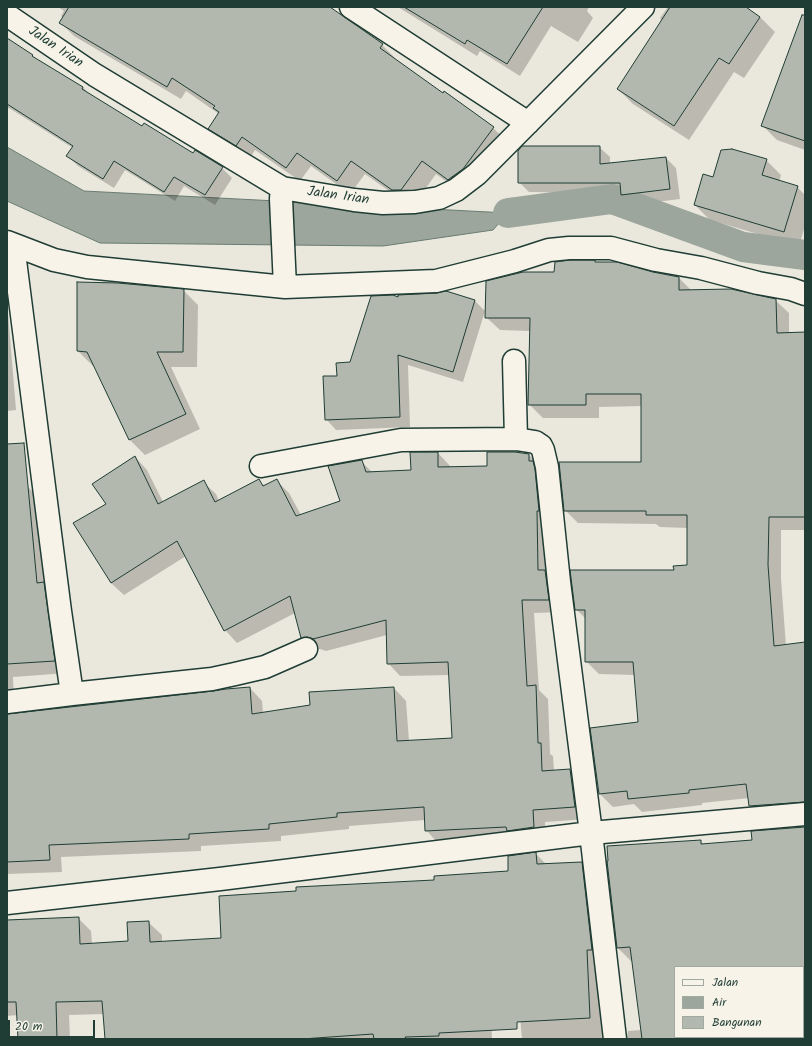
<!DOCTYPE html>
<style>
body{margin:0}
#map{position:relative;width:812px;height:1046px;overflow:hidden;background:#eae8dd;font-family:Kalam,sans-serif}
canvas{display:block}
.frame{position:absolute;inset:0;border:8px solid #1f3d34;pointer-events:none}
.legend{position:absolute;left:674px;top:966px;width:130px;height:72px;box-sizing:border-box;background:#f7f3e8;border:1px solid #a1aaa0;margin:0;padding:5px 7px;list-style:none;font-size:12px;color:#1f3d34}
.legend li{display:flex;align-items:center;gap:8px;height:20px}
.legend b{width:20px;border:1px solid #a1aaa0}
.scale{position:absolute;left:8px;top:1020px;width:87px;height:18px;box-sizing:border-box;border:2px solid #1f3d34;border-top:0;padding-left:5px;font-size:12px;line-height:14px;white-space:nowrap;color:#1f3d34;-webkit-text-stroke:3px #f7f3e8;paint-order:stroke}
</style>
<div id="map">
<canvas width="812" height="1046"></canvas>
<div class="frame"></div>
<ul class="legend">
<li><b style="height:5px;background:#f7f3e8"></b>Jalan</li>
<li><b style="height:11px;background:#9ca69c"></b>Air</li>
<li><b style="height:11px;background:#b2b8ae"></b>Bangunan</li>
</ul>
<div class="scale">20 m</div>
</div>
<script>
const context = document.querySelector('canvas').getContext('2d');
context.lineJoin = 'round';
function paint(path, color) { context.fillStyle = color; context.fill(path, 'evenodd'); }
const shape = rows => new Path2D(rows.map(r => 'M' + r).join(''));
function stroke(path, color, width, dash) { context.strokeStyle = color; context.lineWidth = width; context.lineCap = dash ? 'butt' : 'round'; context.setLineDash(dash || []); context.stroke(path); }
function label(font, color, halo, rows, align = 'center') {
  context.font = font + ' Kalam,sans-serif'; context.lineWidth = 3; context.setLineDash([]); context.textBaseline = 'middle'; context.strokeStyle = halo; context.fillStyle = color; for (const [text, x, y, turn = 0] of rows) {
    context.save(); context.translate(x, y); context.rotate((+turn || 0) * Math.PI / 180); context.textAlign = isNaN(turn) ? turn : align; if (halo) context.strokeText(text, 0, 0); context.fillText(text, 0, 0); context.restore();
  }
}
const water = shape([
 [7,147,84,191,508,213,493,230,383,246,100,243,7,201,7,147]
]);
paint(water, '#9ca69c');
stroke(water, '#6a7c72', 1);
paint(shape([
 [58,7,316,7,382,45,395,58,394,59,443,94,493,128,507,141,462,193,436,174,415,203,406,203,365,174,350,194,311,166,300,181,255,150,250,158,223,142,210,129,219,114,186,91,181,99,74,36,60,22,63,18,61,16,64,11],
 [398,7,589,7,587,11,593,18,578,42,551,26,520,76,480,51,477,56],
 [668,7,744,7,760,17,775,32,744,78,734,72,689,140,633,104,618,89,662,21,660,18],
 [7,39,36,59,83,87,91,96,143,127,194,154,222,168,232,178,215,205,184,186,175,201,125,170,114,188,78,166,68,156,73,148,9,108,7,110],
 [805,53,805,150,777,140,763,126],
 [599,147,610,157,610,164,666,158,676,168,680,199,632,205,622,193,529,192,519,182],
 [766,160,781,175,779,182,797,187,805,195,805,226,799,246,710,220,695,205,714,179],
 [595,262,596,263,679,278,692,291,775,300,789,313,789,334,805,333,805,530,781,530,781,579,786,646,805,643,805,815,763,819,750,806,749,798,702,803,702,805,642,812,634,804,613,807,600,794,639,723,635,675,599,674,586,661,586,619,576,609,688,566,688,528,660,527,656,524,578,523,565,510,642,463,642,406,599,407,599,418,543,418,529,404,530,331,500,330,486,317,555,273],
 [183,290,198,305,197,367,171,367,200,429,145,455,130,440,95,366,93,366,78,351],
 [398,298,475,301,485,311,463,382,408,365,410,427,336,430,326,419,338,376,351,363],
 [7,301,16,410,7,411],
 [438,453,450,466,450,468,488,467,529,455,542,467,561,612,534,613,539,690,548,699,550,754,553,756,554,771,570,770,582,782,587,819,545,822,546,840,438,843,426,830,425,820,349,826,349,829,281,836,281,841,201,846,201,851,61,857,62,872,7,874,7,715,250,688,262,701,263,713,311,706,394,688,406,701,409,741,453,739,449,675,400,676,388,663,387,635,326,651,320,649,314,650,302,637,295,613,237,643,225,630,186,556,124,595,111,583,108,504,135,457,147,470,163,502,203,482,216,494,219,501,259,481,265,486,276,480,289,493,301,515,341,501,361,461,373,473,412,471],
 [27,486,40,499,67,673,13,677,14,704,8,709,7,715,7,488],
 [805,828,805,1039,627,1039,628,1031,642,1030,633,961,631,961,618,948,700,841,705,845,753,840],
 [675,967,803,967,803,1037,675,1037],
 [535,853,547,865,581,863,595,876,603,1037,606,1039,522,1039,514,949,488,951,492,1039,106,1039,104,1014,69,1015,70,1039,19,1039,18,1015,7,1016,7,935,78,918,91,931,92,944,129,942,148,922,162,935,162,942,222,939,297,892,435,881,509,872]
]), '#0003');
stroke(shape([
 [508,213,612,199,743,247,805,255]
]), '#9ca69c', 30);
const building = shape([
 [69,7,330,7,383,44,380,48,443,93,444,91,494,127,463,169,449,179,448,180,422,161,401,190,392,190,351,161,337,181,297,153,286,168,242,137,236,146,208,129,219,112,213,108,215,106,172,78,167,87,59,23,69,7],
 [404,7,543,7,507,64,467,40,465,44,404,7],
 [670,7,746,7,760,17,729,64,719,58,674,126,617,89,670,7],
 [802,15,805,15,805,141,761,126,802,15],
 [7,38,33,55,32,56,83,87,82,89,142,126,144,123,193,153,195,150,223,167,205,195,174,177,164,192,114,161,103,179,66,156,73,146,7,104,7,38],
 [522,146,600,146,600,164,666,157,670,189,621,195,620,183,518,183,518,151,522,146],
 [732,149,767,159,762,175,798,186,784,232,694,205,703,174,713,177,721,150,732,149],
 [570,260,595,260,595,262,617,262,653,272,679,277,679,290,731,289,776,299,777,333,805,332,805,517,769,517,768,565,774,646,805,642,805,802,749,806,746,784,689,790,689,793,628,799,627,791,599,794,590,728,638,722,633,662,585,662,585,610,575,610,570,570,674,570,673,566,687,565,687,515,646,515,646,511,564,511,559,462,641,462,641,394,586,394,586,405,528,405,530,318,485,318,486,281,523,272,554,272,555,262,570,260],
 [77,282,118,283,184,289,183,352,157,352,186,414,129,440,87,352,77,351,77,282],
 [446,291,475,300,453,372,398,355,400,417,325,420,323,376,337,376,336,363,350,362,371,296,393,295,398,297,398,295,437,293,446,291],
 [24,443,37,583,44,582,55,661,7,664,7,444,24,443],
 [410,452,438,452,438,467,487,466,487,452,515,452,529,454,529,461,533,461,535,469,539,511,537,511,538,570,545,570,549,600,522,600,527,686,536,685,538,743,541,743,542,771,570,769,575,807,533,810,534,827,507,831,506,827,425,831,424,807,337,813,337,817,269,824,269,829,189,834,189,839,49,845,50,860,7,862,7,714,213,691,226,689,250,687,252,714,310,705,309,692,394,687,397,741,452,738,448,662,387,664,386,620,313,639,307,637,301,638,290,596,224,631,177,541,111,583,73,523,106,504,92,484,135,456,158,504,204,480,215,502,259,479,263,486,277,479,296,516,340,501,328,466,362,460,366,472,411,470,410,452],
 [805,827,805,967,675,967,675,1039,642,1039,630,947,617,948,607,861,608,861,607,846,701,840,701,844,752,840,751,831,805,827],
 [536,852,537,864,582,862,592,950,587,950,590,1018,517,1022,517,1029,439,1033,439,1036,405,1037,406,1039,374,1039,373,1034,302,1039,105,1039,102,1001,56,1002,57,1039,18,1039,16,1002,7,1002,7,920,79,917,80,944,128,941,127,922,149,921,150,942,221,938,219,896,296,891,296,887,434,880,434,876,508,871,508,856,536,852]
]);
paint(building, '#b2b8ae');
stroke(building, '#1f3d34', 1);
const street = shape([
 [351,7,528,123],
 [7,15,95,75,282,188,354,200,383,203,415,202,439,198,456,190,477,174,643,7],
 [282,188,281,199,285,287],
 [7,242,54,260,87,267,285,287,436,281,515,261,549,250,569,248,611,248,656,260,701,268,758,283,791,289,805,294],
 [514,361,516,439],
 [261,466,401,440,516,439,535,442,541,446,543,450,547,467,559,582,591,833,615,1039],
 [72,694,212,679,235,674,265,667,306,649],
 [7,702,72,694,60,611,13,245],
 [7,903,220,879,591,833,805,814]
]);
stroke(street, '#1f3d34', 25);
stroke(street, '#f7f3e8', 22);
label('14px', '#1f3d34', '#f7f3e8', [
 ["Jalan Irian",55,48,34],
 ["Jalan Irian",338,197,8]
]);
</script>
